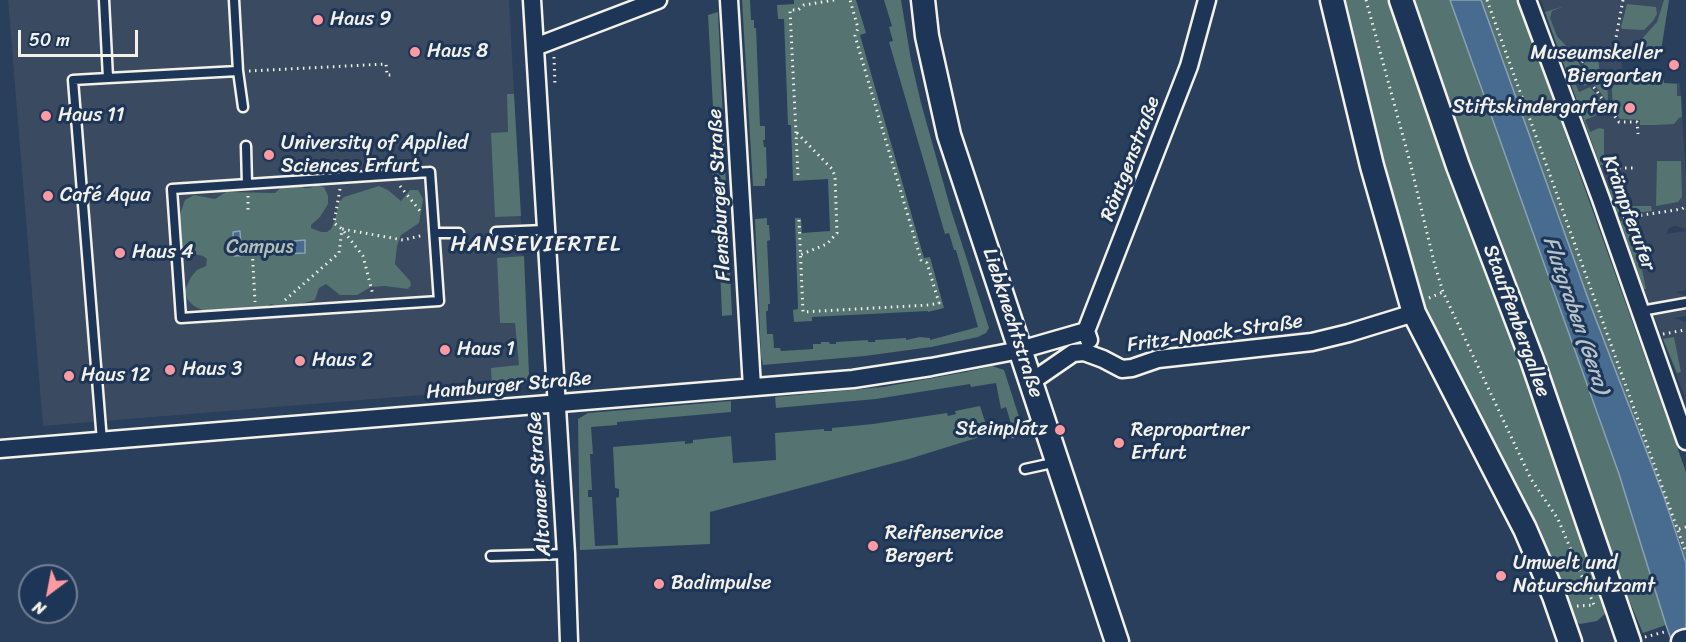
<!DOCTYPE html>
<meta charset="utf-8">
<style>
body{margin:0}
#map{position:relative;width:1686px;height:642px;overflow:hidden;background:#2a3f5b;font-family:Sriracha,sans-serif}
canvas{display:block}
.north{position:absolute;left:18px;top:564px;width:60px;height:60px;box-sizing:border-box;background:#1d3557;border:2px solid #738091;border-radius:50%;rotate:212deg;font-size:16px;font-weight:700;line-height:24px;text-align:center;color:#f4f1e8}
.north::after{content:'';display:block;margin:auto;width:21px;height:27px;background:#ff9aa2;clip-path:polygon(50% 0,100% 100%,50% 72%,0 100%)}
.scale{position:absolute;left:18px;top:30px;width:120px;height:27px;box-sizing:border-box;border:3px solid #f4f1e8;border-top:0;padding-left:8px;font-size:18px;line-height:21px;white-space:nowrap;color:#f4f1e8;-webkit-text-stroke:4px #1d3557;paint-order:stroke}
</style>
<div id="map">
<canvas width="1686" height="642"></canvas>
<div class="north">N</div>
<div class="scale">50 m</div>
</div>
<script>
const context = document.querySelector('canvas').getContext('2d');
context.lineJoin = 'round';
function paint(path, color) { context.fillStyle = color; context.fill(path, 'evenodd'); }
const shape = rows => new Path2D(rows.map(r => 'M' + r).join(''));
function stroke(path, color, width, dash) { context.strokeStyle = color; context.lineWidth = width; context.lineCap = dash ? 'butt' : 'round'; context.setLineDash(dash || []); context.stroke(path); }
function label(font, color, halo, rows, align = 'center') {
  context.font = font + ' Sriracha,sans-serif'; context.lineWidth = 6; context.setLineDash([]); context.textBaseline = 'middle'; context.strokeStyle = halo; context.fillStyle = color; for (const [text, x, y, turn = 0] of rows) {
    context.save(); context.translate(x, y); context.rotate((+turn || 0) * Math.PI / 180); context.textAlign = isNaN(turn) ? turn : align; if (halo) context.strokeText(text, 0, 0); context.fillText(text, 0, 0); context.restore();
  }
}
paint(shape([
 [8,0,509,0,529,375,525,384,520,387,43,426],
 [1541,0,1669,0,1661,51,1621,54,1623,76,1661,76,1663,77,1664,83,1680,83,1686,176,1686,229,1675,226,1669,228,1666,234,1686,231,1686,290,1676,292,1686,296,1686,316,1674,318,1686,322,1686,400,1647,298]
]), '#3a4a60');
paint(shape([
 [742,0,750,0,751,20,754,20,754,28,756,28,760,126,765,126,765,140,763,140,764,147,766,147,767,178,765,179,765,186,753,186],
 [794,0,856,0,866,33,860,35,924,258,930,257,944,308,928,312,928,311,812,317,812,321,794,322,793,310,798,309,795,218,801,218,802,233,830,231,828,179,793,181,791,125,788,125,784,19,778,19,777,5,794,4],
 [884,0,901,0,911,60,921,103,951,210,989,328,986,333,978,337,931,347,865,356,763,365,761,357,755,219,767,218,767,225,769,225,770,240,767,241,770,304,768,304,768,311,766,311,767,334,773,334,774,348,780,348,781,351,813,349,813,344,821,344,821,342,829,342,830,344,836,344,836,342,868,340,868,342,875,342,875,340,906,338,906,340,920,337,930,338,930,340,978,327,956,250,954,250,949,233,945,234,889,42,893,41,889,27,892,26],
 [1342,0,1388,0,1444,165,1507,320,1602,596,1606,613,1597,621,1580,624,1574,621,1425,312,1383,181],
 [1408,0,1450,0,1619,474,1666,625,1643,633,1629,600,1595,513],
 [1481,0,1517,0,1521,10,1686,472,1686,563,1680,541,1590,304],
 [1664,0,1669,0,1661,51,1639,52,1640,41,1657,22],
 [1627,4,1656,7,1657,14,1653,21,1644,30,1622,29,1621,27],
 [1565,6,1552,11,1550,18,1557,36,1576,57,1589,84,1584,86,1580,77,1574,80,1579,92,1590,87,1602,102,1595,116,1585,120,1590,132,1599,128,1604,129,1604,165,1600,165,1545,12],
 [718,12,732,315,722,316,719,244,715,243,711,127,714,126,708,15],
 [1598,55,1600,77,1607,77,1608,103,1587,74,1584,63,1590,57],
 [1661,76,1663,77,1664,83,1677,84,1677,96,1681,96,1682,117,1679,118,1674,124,1656,125,1640,125,1640,120,1620,119,1613,109,1611,77],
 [507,94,514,94,521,216,495,217,491,133,508,132],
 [1657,161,1681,161,1682,197,1678,202,1656,206],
 [288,182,297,183,304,188,310,188,316,185,324,187,328,196,328,204,320,217,311,225,311,228,321,232,327,232,331,229,335,220,339,202,344,197,379,186,388,190,401,201,410,190,418,190,423,199,419,223,401,235,397,246,395,264,410,281,411,285,408,289,385,286,371,287,357,295,340,295,326,284,319,288,315,300,293,306,280,307,271,304,257,311,204,311,194,306,187,299,185,290,191,277,197,270,206,266,207,259,203,256,184,252,181,248,180,214,185,200,194,195,215,199,226,192,275,193],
 [1609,189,1623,189,1623,206,1651,206,1652,211,1618,215],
 [1632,220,1646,289,1644,289,1620,221],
 [524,256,529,375,525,384,520,387,492,389,491,368,519,365,515,323,500,323,497,258],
 [1674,337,1681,372,1677,373,1663,339],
 [992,366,1004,370,1021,423,1012,427,1006,407,1001,409,996,383,971,387,970,384,876,399,776,408,775,397,883,387,966,372],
 [731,401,731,412,617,422,617,425,591,427,593,454,590,454,592,490,588,490,588,497,592,497,595,546,618,545,616,498,619,497,619,489,615,488,613,447,685,441,685,444,693,443,693,440,731,436,733,463,776,460,775,433,824,429,824,431,832,431,832,428,873,424,947,413,948,416,956,414,955,411,980,406,989,434,909,459,710,512,710,544,580,550,578,419,588,413]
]), '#547371');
const water = shape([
 [1450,0,1481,0,1590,304,1664,497,1686,563,1686,642,1672,642,1666,625,1619,474,1450,0],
 [240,231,241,248,248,248,249,255,234,256,233,232,240,231],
 [305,240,305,253,257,255,257,247,282,246,282,242,305,240]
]);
paint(water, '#476c8f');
stroke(water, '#8ca1b3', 1.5);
const lane = shape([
 [104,0,108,78,238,71,243,107],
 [234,0,238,71],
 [246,146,247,184],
 [430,172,439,301,181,318,172,189,430,172],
 [496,232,545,230],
 [435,233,459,233],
 [1641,311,1686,303],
 [1013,431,1044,422],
 [102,441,73,80,108,78],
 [1025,469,1057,462],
 [491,556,566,554]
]);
const street = shape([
 [532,0,566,554,569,642],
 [729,0,752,387],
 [1527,0,1601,199,1686,441],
 [535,47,658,0],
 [1089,340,1086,331,1189,66,1207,0],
 [1031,382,1073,353,1084,352,1103,359,1122,369,1132,368,1158,359,1312,342,1349,333,1414,313],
 [0,449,853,379,931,367,1020,350,1086,331]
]);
const secondary = shape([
 [923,0,927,36,949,135,1117,642],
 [1332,0,1372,166,1414,313,1525,529,1554,596,1570,642],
 [1401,0,1458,166,1532,360,1629,642],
 [1683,642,1686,641]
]);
stroke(lane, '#f4f1e8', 13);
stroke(street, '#f4f1e8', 21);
stroke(secondary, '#f4f1e8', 27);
stroke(shape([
 [1366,0,1410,162,1434,262,1443,292,1531,479,1558,519,1594,605],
 [1487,0,1686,553],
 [1623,0,1615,43,1609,52,1588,55,1581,63,1585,75,1619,122,1637,122,1638,134],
 [554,57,555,86],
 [249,71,386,64,387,75,391,75],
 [797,133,832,169,835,176,837,233,827,244,800,255],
 [1607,168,1634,168],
 [798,175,790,10,798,10,804,5,835,0],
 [400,186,420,211],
 [340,189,334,223,342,229,363,256,373,295],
 [248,196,248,210],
 [1623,218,1682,209,1686,206],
 [799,220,803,312,929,305,939,303,927,263,921,260,855,36,858,28,850,0],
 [252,247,255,302],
 [1429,298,1443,292],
 [285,300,339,253,342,229,403,240,424,235],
 [1663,334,1685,330],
 [539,421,546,543],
 [1679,529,1686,527],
 [1577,606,1594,605],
 [1645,637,1668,631]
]), '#f4f1e8', 3, [1.5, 4.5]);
stroke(lane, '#1d3557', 8);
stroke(street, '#1d3557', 16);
stroke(secondary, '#1d3557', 22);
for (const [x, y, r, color] of [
 [318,20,6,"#ff9aa2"],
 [415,52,6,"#ff9aa2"],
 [1674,65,6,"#ff9aa2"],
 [1630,108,6,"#ff9aa2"],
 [46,116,6,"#ff9aa2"],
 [269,155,6,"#ff9aa2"],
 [48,196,6,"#ff9aa2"],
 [120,253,6,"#ff9aa2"],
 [445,350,6,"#ff9aa2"],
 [300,361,6,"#ff9aa2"],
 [170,370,6,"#ff9aa2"],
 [69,376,6,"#ff9aa2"],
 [1060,430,6,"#ff9aa2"],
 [1119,443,6,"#ff9aa2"],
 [873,546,6,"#ff9aa2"],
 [1501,576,6,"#ff9aa2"],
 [659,584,6,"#ff9aa2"]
]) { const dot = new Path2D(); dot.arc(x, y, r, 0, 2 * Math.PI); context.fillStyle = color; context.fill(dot); stroke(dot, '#1d3557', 2); }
label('20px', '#f4f1e8', '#1d3557', [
 ["Haus 9",330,20],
 ["Haus 8",427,52],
 ["Museumskeller",1662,54,"right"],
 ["Biergarten",1662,77,"right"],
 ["Stiftskindergarten",1618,108,"right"],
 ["Haus 11",58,116],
 ["University of Applied",281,144],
 ["Sciences Erfurt",281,167],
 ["Café Aqua",60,196],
 ["Haus 4",132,253],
 ["Haus 1",457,350],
 ["Haus 2",312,361],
 ["Haus 3",182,370],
 ["Haus 12",81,376],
 ["Steinplatz",1048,430,"right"],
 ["Repropartner",1131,431],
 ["Erfurt",1131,454],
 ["Reifenservice",885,534],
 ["Bergert",885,557],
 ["Umwelt und",1513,564],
 ["Naturschutzamt",1513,587],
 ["Badimpulse",671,584]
], 'left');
label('20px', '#f4f1e8', '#1d3557', [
 ["Röntgenstraße",1131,159,-69],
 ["Flensburger Straße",720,195,-93],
 ["Krämpferufer",1628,213,70],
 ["Stauffenbergallee",1516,321,70],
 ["Liebknechtstraße",1012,323,72],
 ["Fritz-Noack-Straße",1215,334,-8],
 ["Hamburger Straße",509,386,-5],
 ["Altonaer Straße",540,484,-94]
]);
label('20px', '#b4bfb8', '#1d3557', [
 ["Campus",260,248]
]);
label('italic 21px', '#b7c2c9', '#1d3557', [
 ["Flutgraben (Gera)",1575,315,71]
]);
context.letterSpacing = '1.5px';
label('22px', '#f4f1e8', '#1d3557', [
 ["HANSEVIERTEL",536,245]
]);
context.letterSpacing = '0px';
</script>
